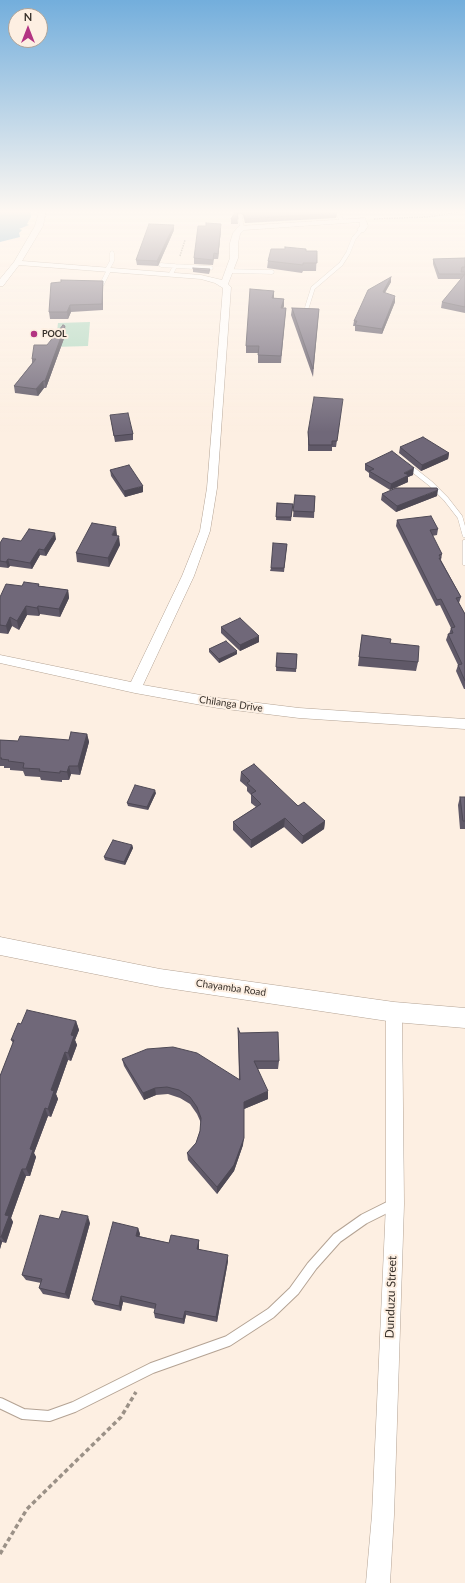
<!DOCTYPE html>
<style>
body{margin:0}
#map{position:relative;width:465px;height:1583px;overflow:hidden;background:#fdefe2;font-family:Lato,sans-serif}
canvas{display:block}
.north{position:absolute;left:8px;top:8px;width:40px;height:40px;box-sizing:border-box;background:#fdefe2;border:1px solid #aea398;border-radius:50%;rotate:0deg;font-size:11px;font-weight:700;line-height:16px;text-align:center;color:#37302a}
.north::after{content:'';display:block;margin:auto;width:14px;height:18px;background:#b33482;clip-path:polygon(50% 0,100% 100%,50% 72%,0 100%)}
</style>
<div id="map">
<canvas width="465" height="1583"></canvas>
<div class="north">N</div>
</div>
<script>
const context = document.querySelector('canvas').getContext('2d');
context.lineJoin = 'round';
function paint(path, color) { context.fillStyle = color; context.fill(path, 'evenodd'); }
const shape = rows => new Path2D(rows.map(r => 'M' + r).join(''));
function stroke(path, color, width, dash) { context.strokeStyle = color; context.lineWidth = width; context.lineCap = dash ? 'butt' : 'round'; context.setLineDash(dash || []); context.stroke(path); }
function label(font, color, halo, rows, align = 'center') {
  context.font = font + ' Lato,sans-serif'; context.lineWidth = 4; context.setLineDash([]); context.textBaseline = 'middle'; context.strokeStyle = halo; context.fillStyle = color; for (const [text, x, y, turn = 0] of rows) {
    context.save(); context.translate(x, y); context.rotate((+turn || 0) * Math.PI / 180); context.textAlign = isNaN(turn) ? turn : align; if (halo) context.strokeText(text, 0, 0); context.fillText(text, 0, 0); context.restore();
  }
}
paint(shape([
 [90,322,88,346,55,347,58,323]
]), '#b1d9c2');
paint(shape([
 [0,211,31,211,31,217,27,224,29,225,19,229,22,230,19,233,20,237,0,242]
]), '#63a6cb');
const serviceFar2 = shape([
 [336,211,342,221],
 [240,216,242,228],
 [161,265,175,266],
 [107,270,112,261,112,253],
 [229,271,272,272],
 [171,274,175,266,211,268],
 [102,284,109,270],
 [307,307,313,288,341,264,348,253,354,238,361,230]
]);
const serviceFar1 = shape([
 [407,465,431,484,446,499,460,517,465,535],
 [465,542,465,563]
]);
const service = shape([
 [0,1403,23,1414,49,1416,74,1407,152,1368,228,1341,271,1313,294,1291,312,1266,337,1238,364,1219,394,1204]
]);
const minor = shape([
 [39,211,46,211,43,226,22,261,201,275,222,280,230,258,230,243,233,233,239,226,365,218,368,226,364,232,361,232,357,230,360,226,360,222,244,230,240,234,238,243,238,258,228,284,231,287,217,488,210,531,194,576,143,685,218,698,299,708,465,719,465,729,299,718,218,708,135,693,0,663,0,655,131,682,182,576,200,531,207,488,223,288,215,283,201,279,19,265,3,286,0,286,0,279,14,262,35,226,39,211],
 [394,1004,400,1007,402,1012,404,1204,394,1515,390,1583,366,1583,372,1515,386,1204,386,1012,388,1007,394,1004]
]);
const tertiary = shape([
 [0,937,160,969,394,1002,465,1008,465,1028,394,1022,160,987,0,955,0,937]
]);
stroke(serviceFar2, '#b4a394', 4.5);
stroke(serviceFar1, '#b4a394', 5.5);
stroke(service, '#b4a394', 12);
stroke(minor, '#b4a394', 1);
stroke(tertiary, '#b4a394', 1);
stroke(shape([
 [374,219,427,217,465,211],
 [180,256,185,240]
]), '#9b9187', 1.5, [1.5, 1]);
stroke(shape([
 [0,1554,27,1509,121,1417,136,1392]
]), '#9b9187', 3.5, [4.5, 3]);
stroke(serviceFar2, '#fff', 4);
stroke(serviceFar1, '#fff', 5);
stroke(service, '#fff', 10);
paint(minor, '#fff');
paint(tertiary, '#fff');
paint(shape([
 [236,211,335,211,337,213,336,218,245,223,243,215,240,213,237,215,238,224,231,224,231,219],
 [221,229,218,259,214,259,213,265,194,264,194,258],
 [174,230,158,266,137,265,136,260],
 [306,251,317,251,316,271,303,271,302,273,267,268,268,261],
 [465,258,465,313,441,308,442,302,461,279,438,279,433,264,433,259],
 [193,268,210,269,210,271,209,274,193,272],
 [391,277,391,282,385,293,395,302,382,334,355,331,355,326,353,326,354,321],
 [103,281,103,310,71,312,68,319,50,319,49,312],
 [274,291,274,298,284,299,284,306,283,308,286,308,281,363,258,363,258,353,246,353,246,346],
 [292,308,319,309,313,377,291,315],
 [66,333,46,388,44,388,38,396,15,393,14,386,32,363,32,359,47,345],
 [342,404,336,447,332,447,332,451,308,451,308,432],
 [110,415,133,434,133,440,115,442],
 [400,447,449,453,448,459,421,471,399,453],
 [365,464,413,475,408,477,408,482,390,490,369,477,369,473,365,470],
 [110,470,143,492,125,497,111,476],
 [382,494,437,496,396,512,381,500],
 [295,495,315,496,314,518,293,517],
 [277,503,293,504,291,521,276,520],
 [397,520,438,529,437,535,432,536,442,554,441,560,461,597,459,603,465,614,465,689,464,689,456,671,458,665,446,640,448,634,449,634,451,628,440,605,436,606,396,526],
 [117,535,117,536,120,545,109,567,77,562,76,553],
 [56,539,46,556,40,555,32,569,10,566,8,568,0,567,0,543,21,541],
 [287,544,284,572,270,571,271,568],
 [39,584,39,586,68,590,69,598,60,617,40,614,39,616,27,615,19,630,12,626,8,634,0,633,0,597,22,586],
 [221,627,259,642,240,651,221,633],
 [362,635,390,643,418,662,416,671,358,666],
 [209,649,237,654,219,663,209,652],
 [277,653,297,654,296,672,276,671],
 [87,734,89,742,80,775,71,774,69,780,62,780,62,782,41,780,40,777,25,776,23,771,10,770,10,768,4,768,4,766,0,766,0,740,18,741,69,740],
 [241,772,325,821,324,829,302,844,284,827,251,848,233,830,233,822,256,807,251,803,251,795,247,791,247,787,240,781],
 [156,793,148,810,128,806,127,803],
 [460,797,465,797,465,829,460,829,458,805],
 [132,845,133,848,125,865,105,860,104,857],
 [76,1021,79,1030,75,1040,77,1045,71,1061,68,1060,56,1094,58,1099,51,1117,48,1116,34,1153,36,1157,30,1176,26,1176,11,1218,13,1222,6,1243,2,1242,0,1249,0,1076,13,1043,11,1040,21,1024],
 [238,1028,240,1033,279,1061,278,1069,258,1069,268,1099,244,1109,243,1145,234,1171,217,1194,188,1160,187,1153,196,1143,200,1131,201,1123,197,1114,190,1104,180,1098,168,1094,156,1095,144,1100,124,1066,122,1059,239,1079],
 [59,1219,90,1223,69,1299,43,1294,39,1288,41,1283,26,1280,22,1275],
 [138,1228,140,1234,139,1236,169,1243,199,1240,199,1249,228,1261,217,1322,186,1315,184,1324,155,1318,154,1313,155,1309,123,1302,121,1311,95,1305,92,1300]
]), '#605968');
paint(shape([
 [237,211,240,211,240,213,237,215],
 [221,224,221,229,218,259,218,254],
 [174,225,174,230,158,266,157,261],
 [391,277,391,282,382,297,383,292],
 [103,281,103,310,102,304],
 [274,291,274,298,272,298],
 [395,296,395,302,382,334,382,329],
 [284,299,284,306,280,315,281,308],
 [70,305,71,312,68,319,67,312],
 [65,326,66,333,46,388,45,381],
 [43,381,44,388,38,396,36,389],
 [449,453,448,459,421,471,422,465],
 [414,468,413,475,408,477,408,482,390,490,391,484,404,473],
 [143,486,143,492,125,497,124,491],
 [438,490,437,496,396,512,397,506],
 [116,527,117,535,113,544,112,535],
 [55,533,56,539,46,556,44,550],
 [119,536,120,545,109,567,108,558],
 [39,549,40,555,32,569,30,563],
 [8,559,10,566,8,568,6,562],
 [68,590,69,598,60,617,59,609],
 [26,606,27,615,19,630,17,621],
 [38,606,40,614,39,616,37,608],
 [10,617,12,626,8,634,6,626],
 [259,636,259,642,240,651,240,645],
 [237,651,237,654,219,663,219,659],
 [87,734,89,742,80,775,78,766],
 [69,766,71,774,69,780,67,772],
 [155,790,156,793,148,810,147,807],
 [285,818,284,827,251,848,251,840],
 [325,821,324,829,302,844,303,836],
 [132,845,133,848,125,865,124,862],
 [76,1021,79,1030,75,1040,77,1045,71,1061,68,1053,71,1035],
 [65,1052,68,1060,56,1094,58,1099,51,1117,48,1109,51,1090],
 [155,1088,156,1095,144,1100,143,1093],
 [268,1091,268,1099,244,1109,244,1102],
 [45,1108,48,1116,34,1153,36,1157,30,1176,26,1169,30,1149],
 [244,1138,243,1145,234,1171,217,1194,217,1187],
 [22,1169,26,1176,11,1218,13,1222,6,1243,1,1237,5,1215],
 [88,1216,90,1223,69,1299,65,1294],
 [138,1228,140,1234,138,1242,136,1236],
 [0,1239,2,1242,0,1249],
 [199,1240,199,1246,198,1254,197,1249],
 [228,1255,228,1261,217,1322,216,1317],
 [121,1296,123,1302,121,1311,119,1306],
 [185,1311,186,1315,184,1324,183,1319]
]), '#4e4955');
const building = shape([
 [236,211,237,211,238,219,231,219,236,211],
 [243,211,335,211,337,213,245,219,243,211],
 [206,223,221,224,218,254,214,253,213,260,194,258,198,226,206,226,206,223],
 [149,224,174,225,157,261,136,260,149,224],
 [285,247,306,249,306,251,317,251,317,263,303,263,303,265,268,261,271,249,285,249,285,247],
 [465,258,465,267,462,267,461,272,465,272,465,274,439,274,433,259,465,258],
 [193,268,210,269,209,271,193,269,193,268],
 [465,274,465,307,442,302,465,274],
 [391,277,383,292,395,296,382,329,355,325,357,321,354,321,368,290,391,277],
 [61,280,103,281,102,304,70,305,67,312,49,312,51,283,61,282,61,280],
 [250,289,274,291,272,298,284,299,281,308,286,308,281,356,258,355,259,346,246,346,250,289],
 [292,308,319,309,313,369,292,308],
 [63,325,65,326,45,381,43,381,36,389,14,386,36,359,32,359,34,345,47,345,63,325],
 [314,397,343,399,337,441,332,441,332,445,309,445,308,432,314,397],
 [128,413,133,434,114,436,110,415,128,413],
 [423,437,449,453,422,465,400,447,423,437],
 [392,451,414,468,404,473,409,475,391,484,369,471,374,469,365,464,392,451],
 [129,465,143,486,124,491,110,470,129,465],
 [396,488,437,488,438,490,397,506,382,494,396,488],
 [295,495,315,496,314,512,293,511,295,495],
 [277,503,293,504,291,517,276,517,277,503],
 [431,516,438,529,430,530,442,554,439,555,441,558,439,558,461,597,456,598,465,614,465,681,458,665,462,664,448,634,453,633,451,628,455,627,441,599,437,600,397,520,431,516],
 [92,523,116,527,112,535,119,536,108,558,76,553,92,523],
 [29,529,55,533,44,550,39,549,30,563,8,559,6,562,0,561,0,543,3,538,21,541,29,529],
 [273,543,287,544,284,568,271,568,273,543],
 [24,582,39,584,38,586,68,590,59,609,38,606,37,608,26,606,17,621,10,617,6,626,0,625,0,597,6,584,22,586,24,582],
 [240,618,259,636,240,645,221,627,240,618],
 [362,635,391,639,390,643,419,646,418,662,359,657,362,635],
 [226,641,237,651,219,659,209,649,226,641],
 [277,653,297,654,296,669,276,667,277,653],
 [71,732,87,734,78,766,69,766,67,772,60,771,60,773,39,771,40,769,23,768,24,763,8,761,9,760,1,759,2,758,0,758,0,740,18,741,20,736,69,740,71,732],
 [254,764,298,806,304,802,325,821,303,836,285,818,251,840,233,822,261,804,251,794,256,791,247,783,250,781,241,772,254,764],
 [135,785,155,790,147,807,127,803,135,785],
 [460,797,465,797,465,821,463,821,460,797],
 [113,840,132,845,124,862,104,857,113,840],
 [27,1010,76,1021,71,1035,74,1036,68,1053,65,1052,51,1090,54,1091,48,1109,45,1108,30,1149,33,1150,26,1169,22,1169,5,1215,9,1216,1,1237,0,1237,0,1076,14,1040,11,1040,18,1023,21,1024,27,1010],
 [238,1028,240,1033,278,1032,279,1061,254,1061,268,1091,244,1102,244,1138,234,1165,217,1187,187,1153,196,1143,200,1131,201,1118,197,1107,190,1097,179,1090,167,1087,155,1088,143,1093,122,1059,147,1049,173,1047,197,1053,240,1080,238,1028],
 [62,1211,88,1216,65,1294,39,1288,42,1279,22,1275,40,1215,59,1219,62,1211],
 [113,1222,138,1228,136,1236,169,1243,171,1235,199,1240,197,1249,228,1255,216,1317,185,1311,183,1319,154,1313,156,1304,121,1296,119,1306,92,1300,113,1222]
]);
paint(building, '#706879');
stroke(building, '#4e4955', 1);
const sky = context.createLinearGradient(0, 0, 0, 432);
sky.addColorStop(0, '#73aedc');
sky.addColorStop(0.49, '#fef8f2');
sky.addColorStop(1, '#fef8f200');
context.fillStyle = sky;
context.fillRect(0, 0, 465, 432);
for (const [x, y, r, color] of [
 [34,334,4,"#b33482"]
]) { const dot = new Path2D(); dot.arc(x, y, r, 0, 2 * Math.PI); context.fillStyle = color; context.fill(dot); stroke(dot, '#fdefe2', 1.5); }
label('bold 9px', '#37302a', '#fdefe2', [
 ["POOL",42,334]
], 'left');
label('10px', '#37302a', '#fdefe2', [
 ["Chilanga Drive",231,704,8],
 ["Chayamba Road",231,988,8]
]);
label('12px', '#37302a', '#fdefe2', [
 ["Dunduzu Street",391,1297,-88]
]);
</script>
